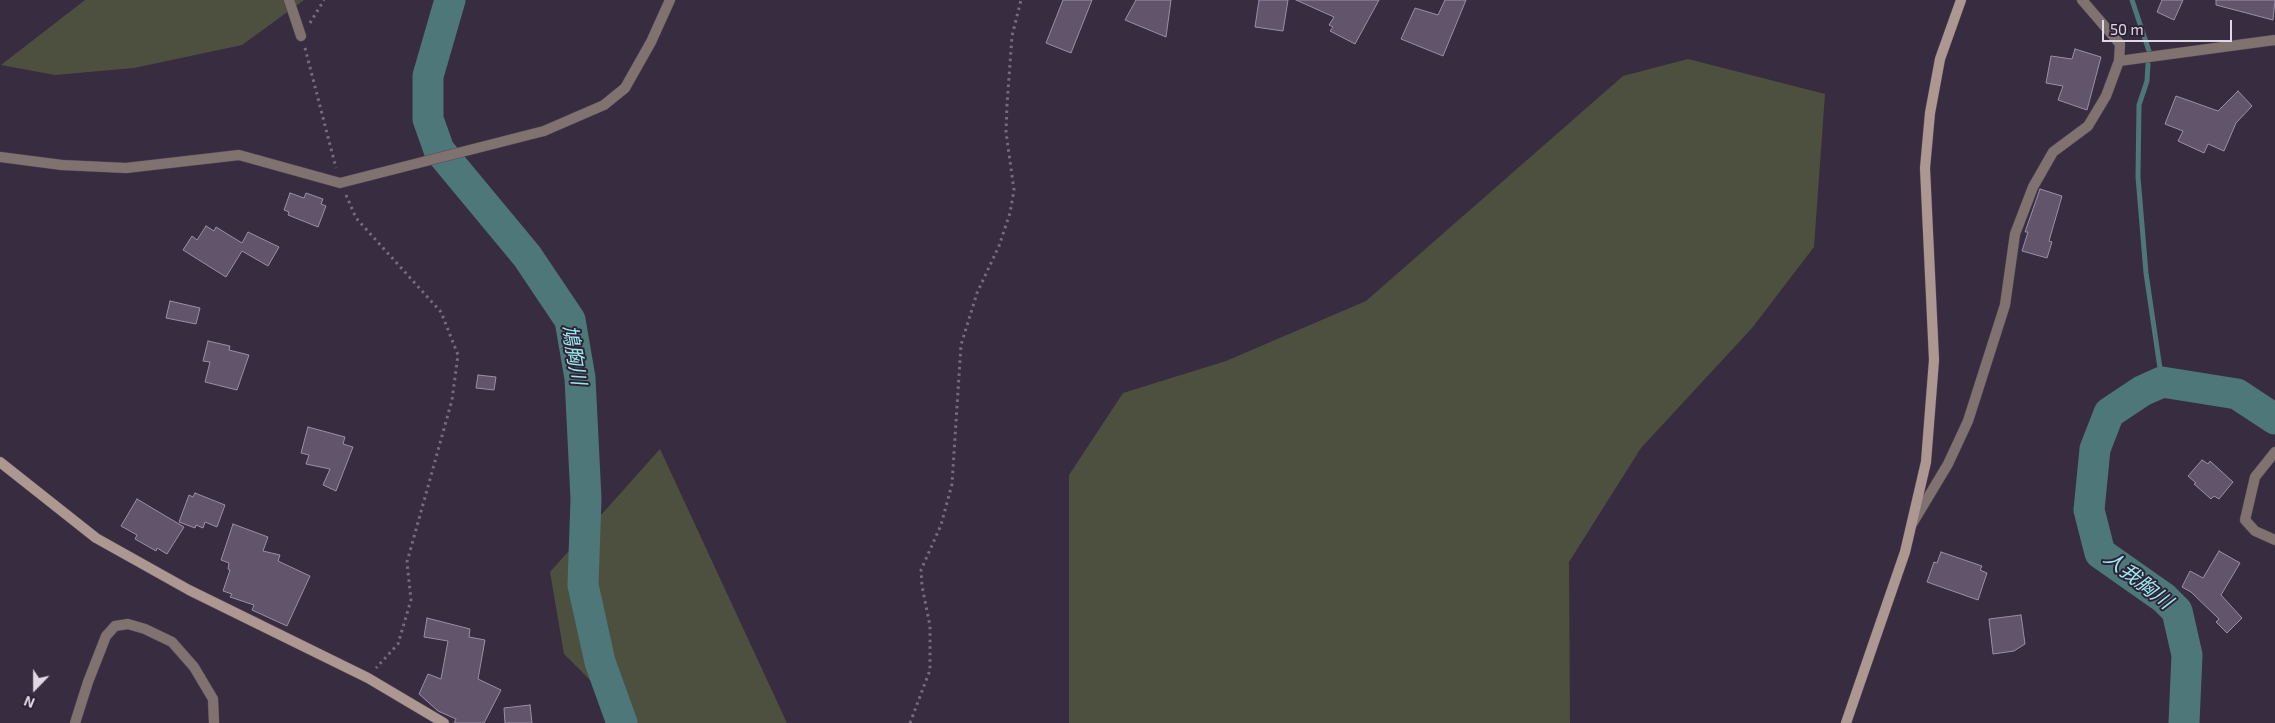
<!DOCTYPE html>
<meta charset="utf-8">
<style>
body{margin:0}
#map{position:relative;width:2275px;height:723px;overflow:hidden;background:#382c40;font-family:"Exo 2",sans-serif}
canvas{display:block}
.north{position:absolute;left:10px;top:663px;width:50px;height:50px;-webkit-text-stroke:4px #2e2236;paint-order:stroke;rotate:202deg;font-size:14px;font-weight:700;line-height:20px;text-align:center;color:#e0d8e5}
.north::after{content:'';display:block;margin:auto;width:18px;height:22px;background:#e0d8e5;clip-path:polygon(50% 0,100% 100%,50% 72%,0 100%)}
.scale{position:absolute;left:2102px;top:20px;width:130px;height:22px;box-sizing:border-box;border:2px solid #e0d8e5;border-top:0;padding-left:6px;font-size:15px;line-height:18px;white-space:nowrap;color:#e0d8e5;-webkit-text-stroke:4px #2e2236;paint-order:stroke}
</style>
<div id="map">
<canvas width="2275" height="723"></canvas>
<div class="north">N</div>
<div class="scale">50 m</div>
</div>
<script>
const context = document.querySelector('canvas').getContext('2d');
context.lineJoin = 'round';
function paint(path, color) { context.fillStyle = color; context.fill(path, 'evenodd'); }
const shape = rows => new Path2D(rows.map(r => 'M' + r).join(''));
function stroke(path, color, width, dash) { context.strokeStyle = color; context.lineWidth = width; context.lineCap = dash ? 'butt' : 'round'; context.setLineDash(dash || []); context.stroke(path); }
function label(font, color, halo, rows, align = 'center') {
  context.font = font + ' "Exo 2","Noto Sans JP",sans-serif'; context.lineWidth = 4; context.setLineDash([]); context.textBaseline = 'middle'; context.strokeStyle = halo; context.fillStyle = color; for (const [text, x, y, turn = 0] of rows) {
    context.save(); context.translate(x, y); context.rotate((+turn || 0) * Math.PI / 180); context.textAlign = isNaN(turn) ? turn : align; if (halo) context.strokeText(text, 0, 0); context.fillText(text, 0, 0); context.restore();
  }
}
paint(shape([
 [85,0,304,0,242,45,134,68,55,75,1,65],
 [1688,59,1825,94,1814,247,1752,328,1641,448,1569,562,1570,723,1069,723,1069,475,1123,393,1226,361,1366,301,1623,76],
 [660,449,787,723,633,723,564,654,550,572]
]), '#4d503f');
stroke(shape([
 [2132,0,2149,51],
 [2148,64,2147,81,2139,105,2138,177,2146,273,2162,382]
]), '#4e7779', 5);
stroke(shape([
 [450,0,428,76,428,119,439,150,527,256,570,320,580,378,586,499,583,585,600,662,622,723],
 [2184,723,2187,655,2177,611,2164,598,2100,553,2089,510,2095,449,2109,413,2142,391,2162,382,2237,394,2275,419]
]), '#4e7779', 31);
const building = shape([
 [1063,0,1092,0,1071,53,1046,43,1063,0],
 [1136,0,1171,0,1166,37,1125,20,1136,0],
 [1259,0,1288,0,1283,31,1255,27,1259,0],
 [1296,0,1379,0,1355,44,1330,31,1333,27,1329,25,1334,17,1296,0],
 [1445,0,1466,0,1443,56,1401,39,1415,8,1438,15,1445,0],
 [2162,0,2183,0,2174,20,2157,12,2162,0],
 [2216,0,2275,0,2273,20,2216,5,2216,0],
 [2075,49,2101,57,2087,110,2058,100,2063,86,2046,83,2051,56,2072,59,2075,49],
 [2238,91,2252,106,2236,123,2224,151,2208,144,2204,153,2178,141,2183,131,2165,124,2176,96,2218,111,2238,91],
 [2040,189,2062,196,2049,241,2052,242,2047,258,2022,251,2028,232,2025,232,2040,189],
 [290,193,304,198,306,193,323,199,321,204,326,206,318,227,288,215,289,212,284,210,290,193],
 [206,226,214,231,216,227,242,243,248,232,279,247,268,266,242,251,226,277,183,250,192,236,197,240,206,226],
 [170,301,200,308,196,324,166,318,170,301],
 [208,341,230,346,229,350,249,355,237,390,205,382,210,362,203,361,208,341],
 [478,375,496,377,494,390,476,388,478,375],
 [308,427,345,437,343,444,353,447,336,491,323,485,330,469,306,464,309,455,301,453,308,427],
 [2202,460,2208,464,2210,461,2233,482,2219,499,2214,496,2211,499,2194,484,2196,483,2188,476,2202,460],
 [195,493,225,505,217,527,205,522,203,528,196,525,195,528,179,522,189,495,193,497,195,493],
 [137,499,184,527,167,554,157,548,156,551,135,539,137,535,121,526,137,499],
 [233,524,268,537,263,551,280,555,278,561,310,576,287,626,252,610,254,605,230,597,232,594,223,591,230,570,228,569,229,563,221,560,233,524],
 [2219,551,2240,563,2221,595,2242,618,2227,633,2216,622,2219,619,2191,592,2182,587,2190,571,2203,578,2219,551],
 [1941,552,1982,566,1980,570,1987,573,1978,600,1927,582,1934,562,1937,563,1941,552],
 [2021,615,2025,644,2014,651,1993,654,1989,619,2021,615],
 [427,618,470,629,469,637,485,640,478,679,501,690,484,723,454,723,456,719,438,711,419,694,428,674,441,679,448,641,424,637,427,618],
 [530,705,532,723,505,723,504,708,530,705]
]);
paint(building, '#62556b');
stroke(building, '#9c8ea6', 1);
const street = shape([
 [289,0,301,36],
 [2119,61,2275,40],
 [0,157,62,165,126,168,239,155,340,183,544,131,604,105,625,88,651,42,670,0],
 [2275,452,2255,477,2245,520,2255,531,2275,540],
 [1912,524,1948,464,1968,421,2005,305,2015,234,2033,187,2053,152,2088,126,2106,96,2119,61,2120,44,2082,0],
 [75,723,88,682,106,636,115,626,128,624,145,629,172,642,194,667,213,699,214,723]
]);
const secondary = shape([
 [0,462,96,538,189,590,368,678,444,723],
 [1846,723,1905,552,1926,462,1934,360,1925,168,1930,113,1940,59,1961,0]
]);
stroke(street, '#53485a', 11);
stroke(secondary, '#53485a', 11);
stroke(shape([
 [310,23,324,0],
 [305,48,336,168],
 [346,195,356,218,441,312,458,355,452,400,407,562,411,600,398,644,376,668],
 [910,723,930,670,930,626,922,586,921,570,941,525,952,484,961,345,977,293,999,246,1010,213,1014,190,1006,132,1007,105,1012,36,1021,0]
]), '#766c7d', 3, [2.5, 4]);
stroke(street, '#80736f', 10);
stroke(secondary, '#ac9890', 10);
label('italic 20px', '#9be8ed', '#2e2236', [
 ["鳩胸川",574,355,80],
 ["人我胸川",2138,580,38]
]);
</script>
